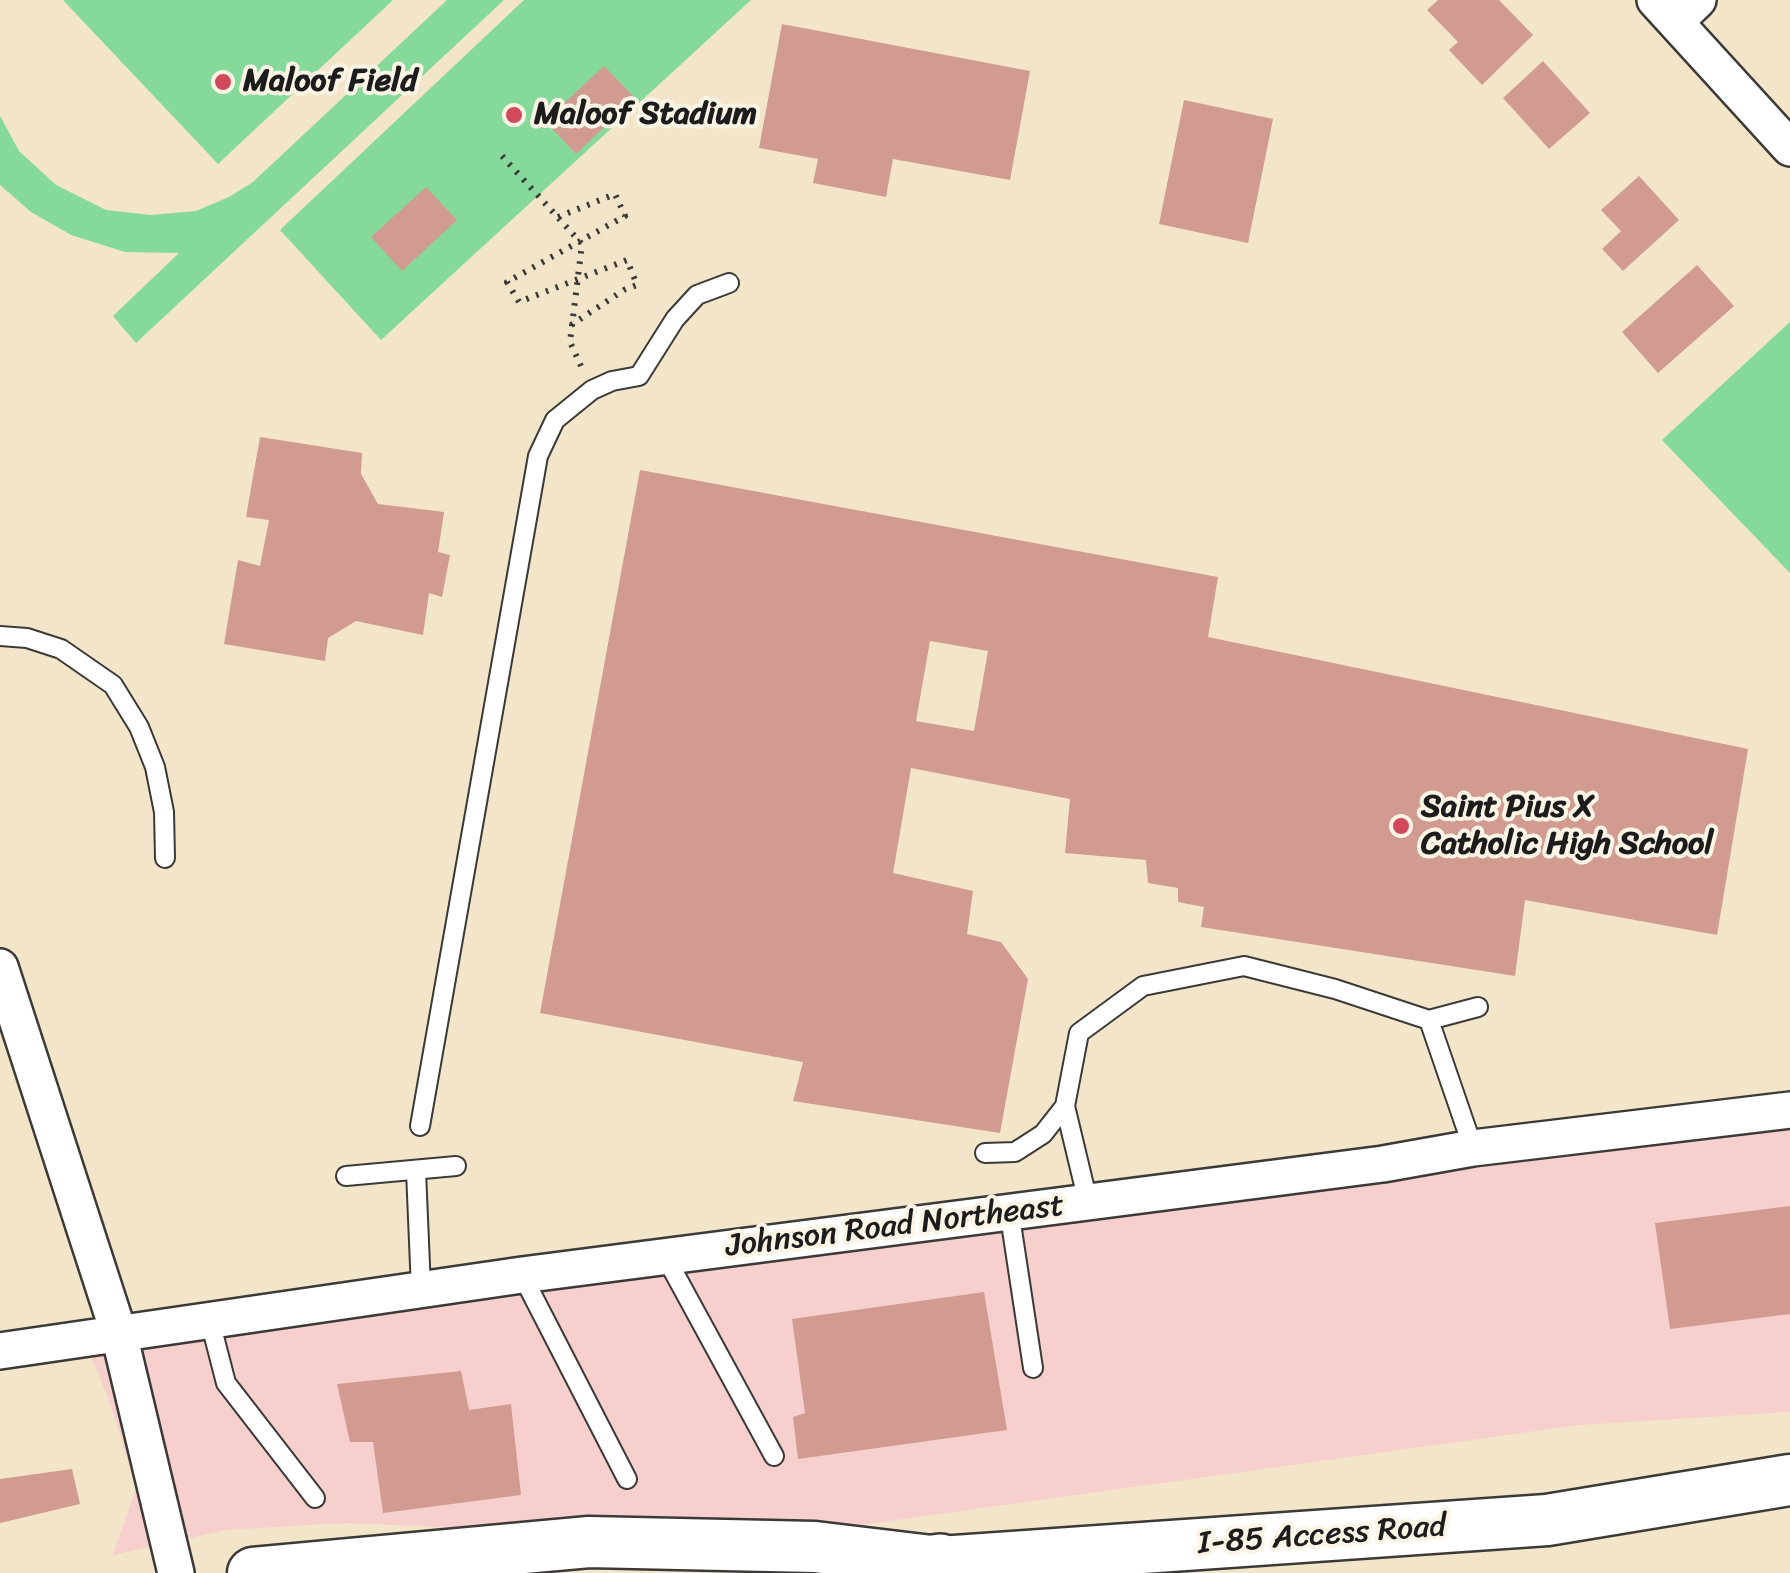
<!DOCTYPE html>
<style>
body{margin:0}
canvas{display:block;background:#f2e5c9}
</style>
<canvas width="1790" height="1573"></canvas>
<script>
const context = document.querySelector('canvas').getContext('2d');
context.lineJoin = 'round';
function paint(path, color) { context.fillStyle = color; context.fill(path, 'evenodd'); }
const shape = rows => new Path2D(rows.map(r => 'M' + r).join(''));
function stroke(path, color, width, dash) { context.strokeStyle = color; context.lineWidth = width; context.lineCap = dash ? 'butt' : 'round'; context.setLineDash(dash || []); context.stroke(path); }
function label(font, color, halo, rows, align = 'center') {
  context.font = font + ' Sriracha,sans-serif'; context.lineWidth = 8; context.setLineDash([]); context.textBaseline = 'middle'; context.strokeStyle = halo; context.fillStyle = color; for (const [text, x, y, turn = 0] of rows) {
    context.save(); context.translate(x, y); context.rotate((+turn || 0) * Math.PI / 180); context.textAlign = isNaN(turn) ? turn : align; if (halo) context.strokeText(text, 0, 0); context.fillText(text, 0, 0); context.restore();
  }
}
paint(shape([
 [1790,1120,1790,1412,1579,1425,753,1540,347,1523,226,1530,113,1555,136,1488,110,1403,89,1351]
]), '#f7d0cd');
paint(shape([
 [63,0,393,0,218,164],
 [447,0,504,0,136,343,113,316,179,253,125,252,71,235,31,212,0,185,0,116,19,151,56,185,106,210,151,215,196,211,229,197,253,182],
 [524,0,751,0,381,340,280,230],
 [1790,322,1790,573,1662,440]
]), '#85d99b');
paint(shape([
 [1438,0,1499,0,1533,35,1482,85,1449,50,1458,42,1427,10],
 [782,24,1030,71,1010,180,893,159,886,197,813,183,818,159,759,148],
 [1543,61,1590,113,1549,149,1503,98],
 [604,66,635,98,576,154,545,121],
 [1184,100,1273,119,1248,243,1159,224],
 [1639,176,1679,220,1623,271,1602,249,1621,231,1601,210],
 [426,187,457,220,402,271,371,237],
 [1697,265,1734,306,1658,373,1622,332],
 [260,437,362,453,361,474,378,504,444,512,438,552,450,555,442,597,429,593,423,635,356,621,328,638,325,661,224,644,238,560,260,566,269,520,246,517],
 [640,470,1218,577,1208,637,1748,749,1717,935,1525,900,1515,976,1201,927,1204,907,1178,902,1178,888,1148,883,1146,860,1065,853,1070,799,911,768,893,873,973,891,967,934,1001,942,1028,979,1000,1133,793,1101,803,1062,540,1013],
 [930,641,988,651,974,731,916,721],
 [1790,1206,1790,1314,1670,1329,1655,1223],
 [984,1292,1007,1430,798,1459,793,1417,805,1413,792,1319],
 [461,1371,469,1410,511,1404,521,1495,383,1513,373,1442,350,1442,337,1384],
 [72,1469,80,1504,0,1523,0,1479]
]), '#d29b91');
const service = shape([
 [0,636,27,638,61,649,113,685,139,727,155,767,164,812,165,858],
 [1429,1020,1478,1007],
 [420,1126,538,456,555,420,592,390,612,381,639,376,675,319,697,295,729,283],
 [985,1153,1015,1152,1043,1134,1065,1106],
 [416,1171,421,1289],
 [346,1176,456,1166],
 [1088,1202,1065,1106,1079,1033,1143,986,1244,966,1335,989,1429,1020,1473,1148],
 [1009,1210,1033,1368],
 [665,1256,774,1456],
 [522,1275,627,1479],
 [210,1321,226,1383,315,1498]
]);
const minor = shape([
 [1655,0,1790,148],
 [1676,21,1698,0],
 [0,967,119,1334,176,1573],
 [0,1351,522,1275,1383,1164,1473,1148,1790,1110]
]);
const secondary = shape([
 [253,1573,589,1542,815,1547,940,1562,1547,1520,1790,1480]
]);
const motorway = shape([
 [884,1573,940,1562]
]);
stroke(service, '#3c3a36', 22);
stroke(minor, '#3c3a36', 40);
stroke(secondary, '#3c3a36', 55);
stroke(motorway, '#3c3a36', 60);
stroke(shape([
 [502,156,582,244,570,342,581,366],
 [558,217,615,194,625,216,507,282,519,302,627,260,637,285,624,290,571,325]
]), '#3c3a36', 6, [2.5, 8]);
stroke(service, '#fff', 18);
stroke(minor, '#fff', 35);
stroke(secondary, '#fff', 50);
stroke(motorway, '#fff', 55);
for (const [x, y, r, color] of [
 [223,82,10,"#d1495b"],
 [514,115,10,"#d1495b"],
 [1401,826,10,"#d1495b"]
]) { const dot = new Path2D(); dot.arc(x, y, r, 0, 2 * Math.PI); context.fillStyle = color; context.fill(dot); stroke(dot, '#fcf5e5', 4); }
label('bold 32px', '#1c1c1c', '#fcf5e5', [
 ["Maloof Field",243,82],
 ["Maloof Stadium",534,115],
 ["Saint Pius X",1421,808],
 ["Catholic High School",1421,845]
], 'left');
label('32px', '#1c1c1c', '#fcf5e5', [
 ["Johnson Road Northeast",895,1227,-7],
 ["I-85 Access Road",1322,1536,-4]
]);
</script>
